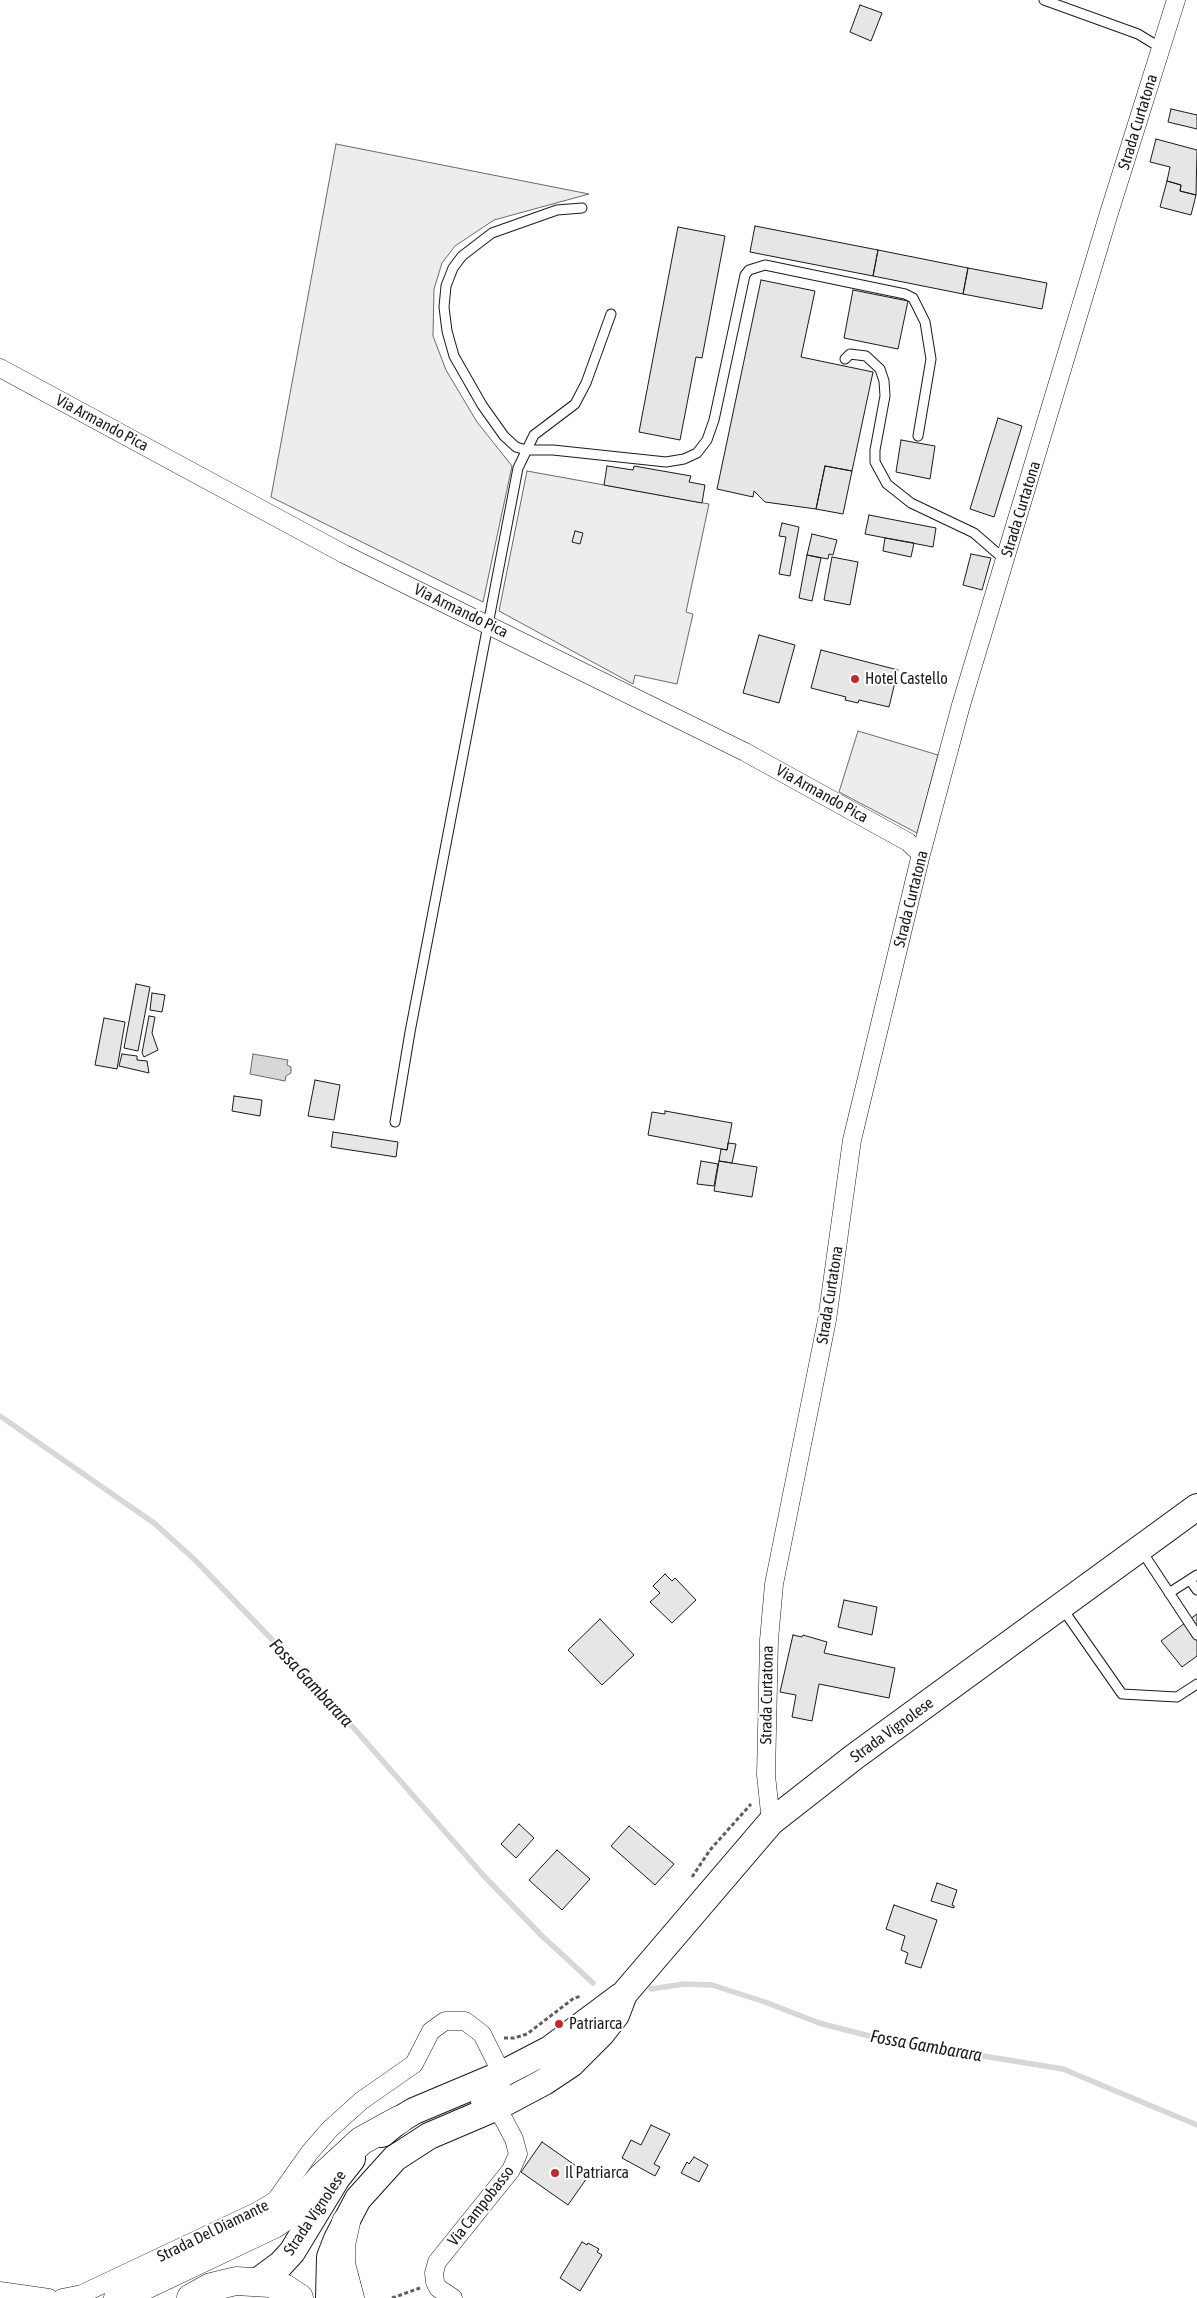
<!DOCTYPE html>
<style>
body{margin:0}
canvas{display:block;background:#fff}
</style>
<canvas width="1197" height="2298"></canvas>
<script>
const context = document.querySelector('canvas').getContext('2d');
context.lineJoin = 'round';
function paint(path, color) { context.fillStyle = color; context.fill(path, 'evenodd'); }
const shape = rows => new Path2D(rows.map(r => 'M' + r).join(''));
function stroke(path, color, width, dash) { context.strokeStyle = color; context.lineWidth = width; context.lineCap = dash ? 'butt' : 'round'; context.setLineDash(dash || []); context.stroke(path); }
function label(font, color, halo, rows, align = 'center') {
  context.font = font + ' "Asap Condensed",sans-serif'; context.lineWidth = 4; context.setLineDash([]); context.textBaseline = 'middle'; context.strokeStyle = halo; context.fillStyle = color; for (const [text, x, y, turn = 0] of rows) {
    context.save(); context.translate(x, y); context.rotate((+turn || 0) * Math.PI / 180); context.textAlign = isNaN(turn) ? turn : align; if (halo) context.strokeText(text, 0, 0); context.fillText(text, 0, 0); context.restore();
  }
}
const built = shape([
 [336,144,589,194,494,220,455,246,442,263,434,289,433,336,446,370,477,422,512,466,483,602,271,497,336,144],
 [527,471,709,504,686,612,693,614,677,684,635,675,633,684,499,611,527,471],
 [858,731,938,755,917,833,839,792,858,731]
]);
paint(built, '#ededed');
stroke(built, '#6a6a6a', 1);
const water = shape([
 [253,1054,288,1060,287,1065,291,1067,291,1073,286,1076,285,1081,250,1074,253,1054]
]);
paint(water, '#d7d7d7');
stroke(water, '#6a6a6a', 1);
stroke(shape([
 [0,1416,154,1523,196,1561,315,1684,484,1876,541,1935,593,1983],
 [651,1989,684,1984,712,1985,765,2002,819,2023,885,2040,1063,2069,1197,2125]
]), '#d7d7d7', 5.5);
const building = shape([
 [860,5,882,13,871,41,850,32,860,5],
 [1171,109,1197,115,1197,129,1168,122,1171,109],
 [1156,139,1197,150,1196,195,1180,191,1181,185,1167,181,1170,167,1150,162,1156,139],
 [1167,181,1181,185,1180,191,1196,195,1191,215,1160,207,1167,181],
 [755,226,878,250,873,276,750,252,755,226],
 [678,227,725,236,702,358,696,357,680,440,639,432,678,227],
 [878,250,968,268,963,294,873,276,878,250],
 [968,268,1047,283,1042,309,963,294,968,268],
 [761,280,815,291,801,357,873,372,852,471,825,466,816,509,765,502,754,491,753,497,717,489,761,280],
 [853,290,908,301,898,349,844,338,853,290],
 [998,418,1022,426,994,517,970,509,998,418],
 [901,440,935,446,930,479,896,472,901,440],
 [607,466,633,470,634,466,691,476,689,482,705,485,702,503,604,485,607,466],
 [825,466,852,471,843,514,816,509,825,466],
 [869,515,936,528,933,547,865,534,869,515],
 [782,523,799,527,790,576,779,574,786,537,779,536,782,523],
 [575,531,583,533,580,544,572,542,575,531],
 [812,534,837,540,833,555,829,554,828,559,807,555,812,534],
 [885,538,914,543,911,557,883,551,885,538],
 [971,554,991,558,982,590,963,585,971,554],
 [807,555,821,558,812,601,799,598,807,555],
 [832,557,858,562,850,605,824,600,832,557],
 [759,635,795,645,779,703,743,693,759,635],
 [821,650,898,670,889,707,859,700,858,703,845,700,846,697,811,688,821,650],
 [136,984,150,987,138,1051,124,1048,136,984],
 [152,993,165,995,162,1012,150,1010,152,993],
 [149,1016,155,1017,152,1033,158,1050,144,1057,142,1053,149,1016],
 [104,1018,125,1022,117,1069,95,1065,104,1018],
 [122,1054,137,1056,137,1060,147,1061,149,1073,119,1066,122,1054],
 [315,1080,340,1085,334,1120,308,1116,315,1080],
 [234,1096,262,1100,260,1116,232,1111,234,1096],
 [665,1111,732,1123,727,1150,648,1135,652,1112,665,1114,665,1111],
 [333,1132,398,1142,396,1157,331,1147,333,1132],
 [728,1143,736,1144,732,1163,719,1161,721,1149,727,1150,728,1143],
 [701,1161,718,1164,714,1186,697,1184,701,1161],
 [719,1161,757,1167,752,1197,714,1191,719,1161],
 [665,1574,672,1581,675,1578,696,1600,672,1623,650,1602,660,1593,653,1586,665,1574],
 [844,1600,877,1607,872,1635,838,1627,844,1600],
 [1197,1614,1197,1656,1182,1667,1161,1641,1197,1614],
 [600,1619,634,1655,602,1685,568,1650,600,1619],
 [793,1635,802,1637,803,1635,827,1642,824,1653,895,1668,889,1698,819,1684,812,1721,792,1717,796,1695,780,1692,793,1635],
 [519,1824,534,1838,516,1858,501,1844,519,1824],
 [629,1826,674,1864,655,1885,611,1846,629,1826],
 [557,1850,590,1879,562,1910,529,1880,557,1850],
 [937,1883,957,1890,952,1905,954,1906,954,1908,931,1901,937,1883],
 [894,1905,937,1920,921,1968,905,1963,908,1953,901,1950,905,1936,886,1929,894,1905],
 [651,2125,670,2134,654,2164,660,2167,655,2176,622,2158,631,2140,641,2145,651,2125],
 [542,2142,589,2175,568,2205,521,2172,542,2142],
 [694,2157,708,2165,699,2182,681,2173,687,2162,689,2164,694,2157],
 [582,2242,587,2245,588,2243,599,2249,597,2252,602,2255,580,2291,560,2278,582,2242]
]);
paint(building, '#e6e6e6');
stroke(building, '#1a1a1a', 1);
const service = shape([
 [1044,0,1138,34,1161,48],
 [582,208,557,210,492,233,462,256,453,268,446,286,444,307,447,331,454,356,482,405,504,436,516,447,526,450,553,450,666,462,684,459,697,453,707,440,714,420,745,275,749,270,765,265,905,294,913,298,925,322,931,359,918,436],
 [845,359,850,354,866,356,880,369,884,381,885,396,875,450,875,462,887,484,911,503,974,533,1005,560],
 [395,1122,410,1032,518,468,534,435,575,404,586,383,611,314],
 [1141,1550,1197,1635],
 [1190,1580,1197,1590],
 [1169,1593,1197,1575],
 [1062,1608,1122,1694,1177,1697,1197,1684]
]);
const minor = shape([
 [0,368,344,554,745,752,908,842,921,854],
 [771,1822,766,1775,769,1640,774,1584,827,1320,852,1140,921,854,961,705,1109,213,1176,0],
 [0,2291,49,2298],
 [62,2298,82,2294,258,2211,276,2200,310,2152,330,2129,361,2101,414,2064,431,2031,445,2021,465,2021,482,2034,502,2074,500,2092,480,2101],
 [453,2298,438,2288,435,2282,434,2273,437,2262,511,2170,518,2154,514,2139,497,2107]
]);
const primary = shape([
 [382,2134,399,2120,414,2111,502,2074,550,2049,621,1996],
 [258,2281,281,2264,292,2252,337,2178,352,2159],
 [329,2298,330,2257,337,2239,358,2199,395,2158,429,2136,497,2107,544,2082,571,2064,602,2033,616,2015,624,1994,771,1822,854,1757,1197,1507]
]);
const trunk = shape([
 [346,2222,341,2245,341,2264,350,2298],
 [118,2298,274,2224,290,2213,321,2178,361,2141,399,2120],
 [191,2298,211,2287,236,2281,269,2283,284,2288,299,2298]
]);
stroke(service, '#1a1a1a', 11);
stroke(minor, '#1a1a1a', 19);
stroke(primary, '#1a1a1a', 28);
stroke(trunk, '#1a1a1a', 29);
stroke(shape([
 [692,1877,710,1850,751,1804],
 [504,2038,514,2038,527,2034,574,1998,582,1996],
 [392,2298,420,2288]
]), '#5f5f5f', 3, [4, 2.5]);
stroke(service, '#fff', 9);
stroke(minor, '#fff', 18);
stroke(primary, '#fff', 26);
stroke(trunk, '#fff', 28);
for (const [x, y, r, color] of [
 [855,679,5,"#c62828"],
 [559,2024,5,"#c62828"],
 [555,2173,5,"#c62828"]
]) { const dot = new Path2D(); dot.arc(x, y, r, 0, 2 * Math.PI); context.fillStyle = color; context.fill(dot); stroke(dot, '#fff', 2); }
label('16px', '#1a1a1a', '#fff', [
 ["Strada Curtatona",1138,122,-73],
 ["Via Armando Pica",102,423,28],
 ["Strada Curtatona",1021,509,-73],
 ["Via Armando Pica",461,611,26],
 ["Via Armando Pica",822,794,29],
 ["Strada Curtatona",911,899,-76],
 ["Strada Curtatona",830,1295,-81],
 ["Strada Curtatona",767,1695,-89],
 ["Strada Vignolese",892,1730,-36],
 ["Via Campobasso",481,2206,-52],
 ["Strada Vignolese",315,2213,-56],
 ["Strada Del Diamante",213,2231,-26]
]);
label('16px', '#1a1a1a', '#fff', [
 ["Hotel Castello",865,679],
 ["Patriarca",569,2024],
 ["Il Patriarca",565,2173]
], 'left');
label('italic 18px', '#1a1a1a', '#fff', [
 ["Fossa Gambarara",311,1683,47],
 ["Fossa Gambarara",926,2046,10]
]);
</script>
